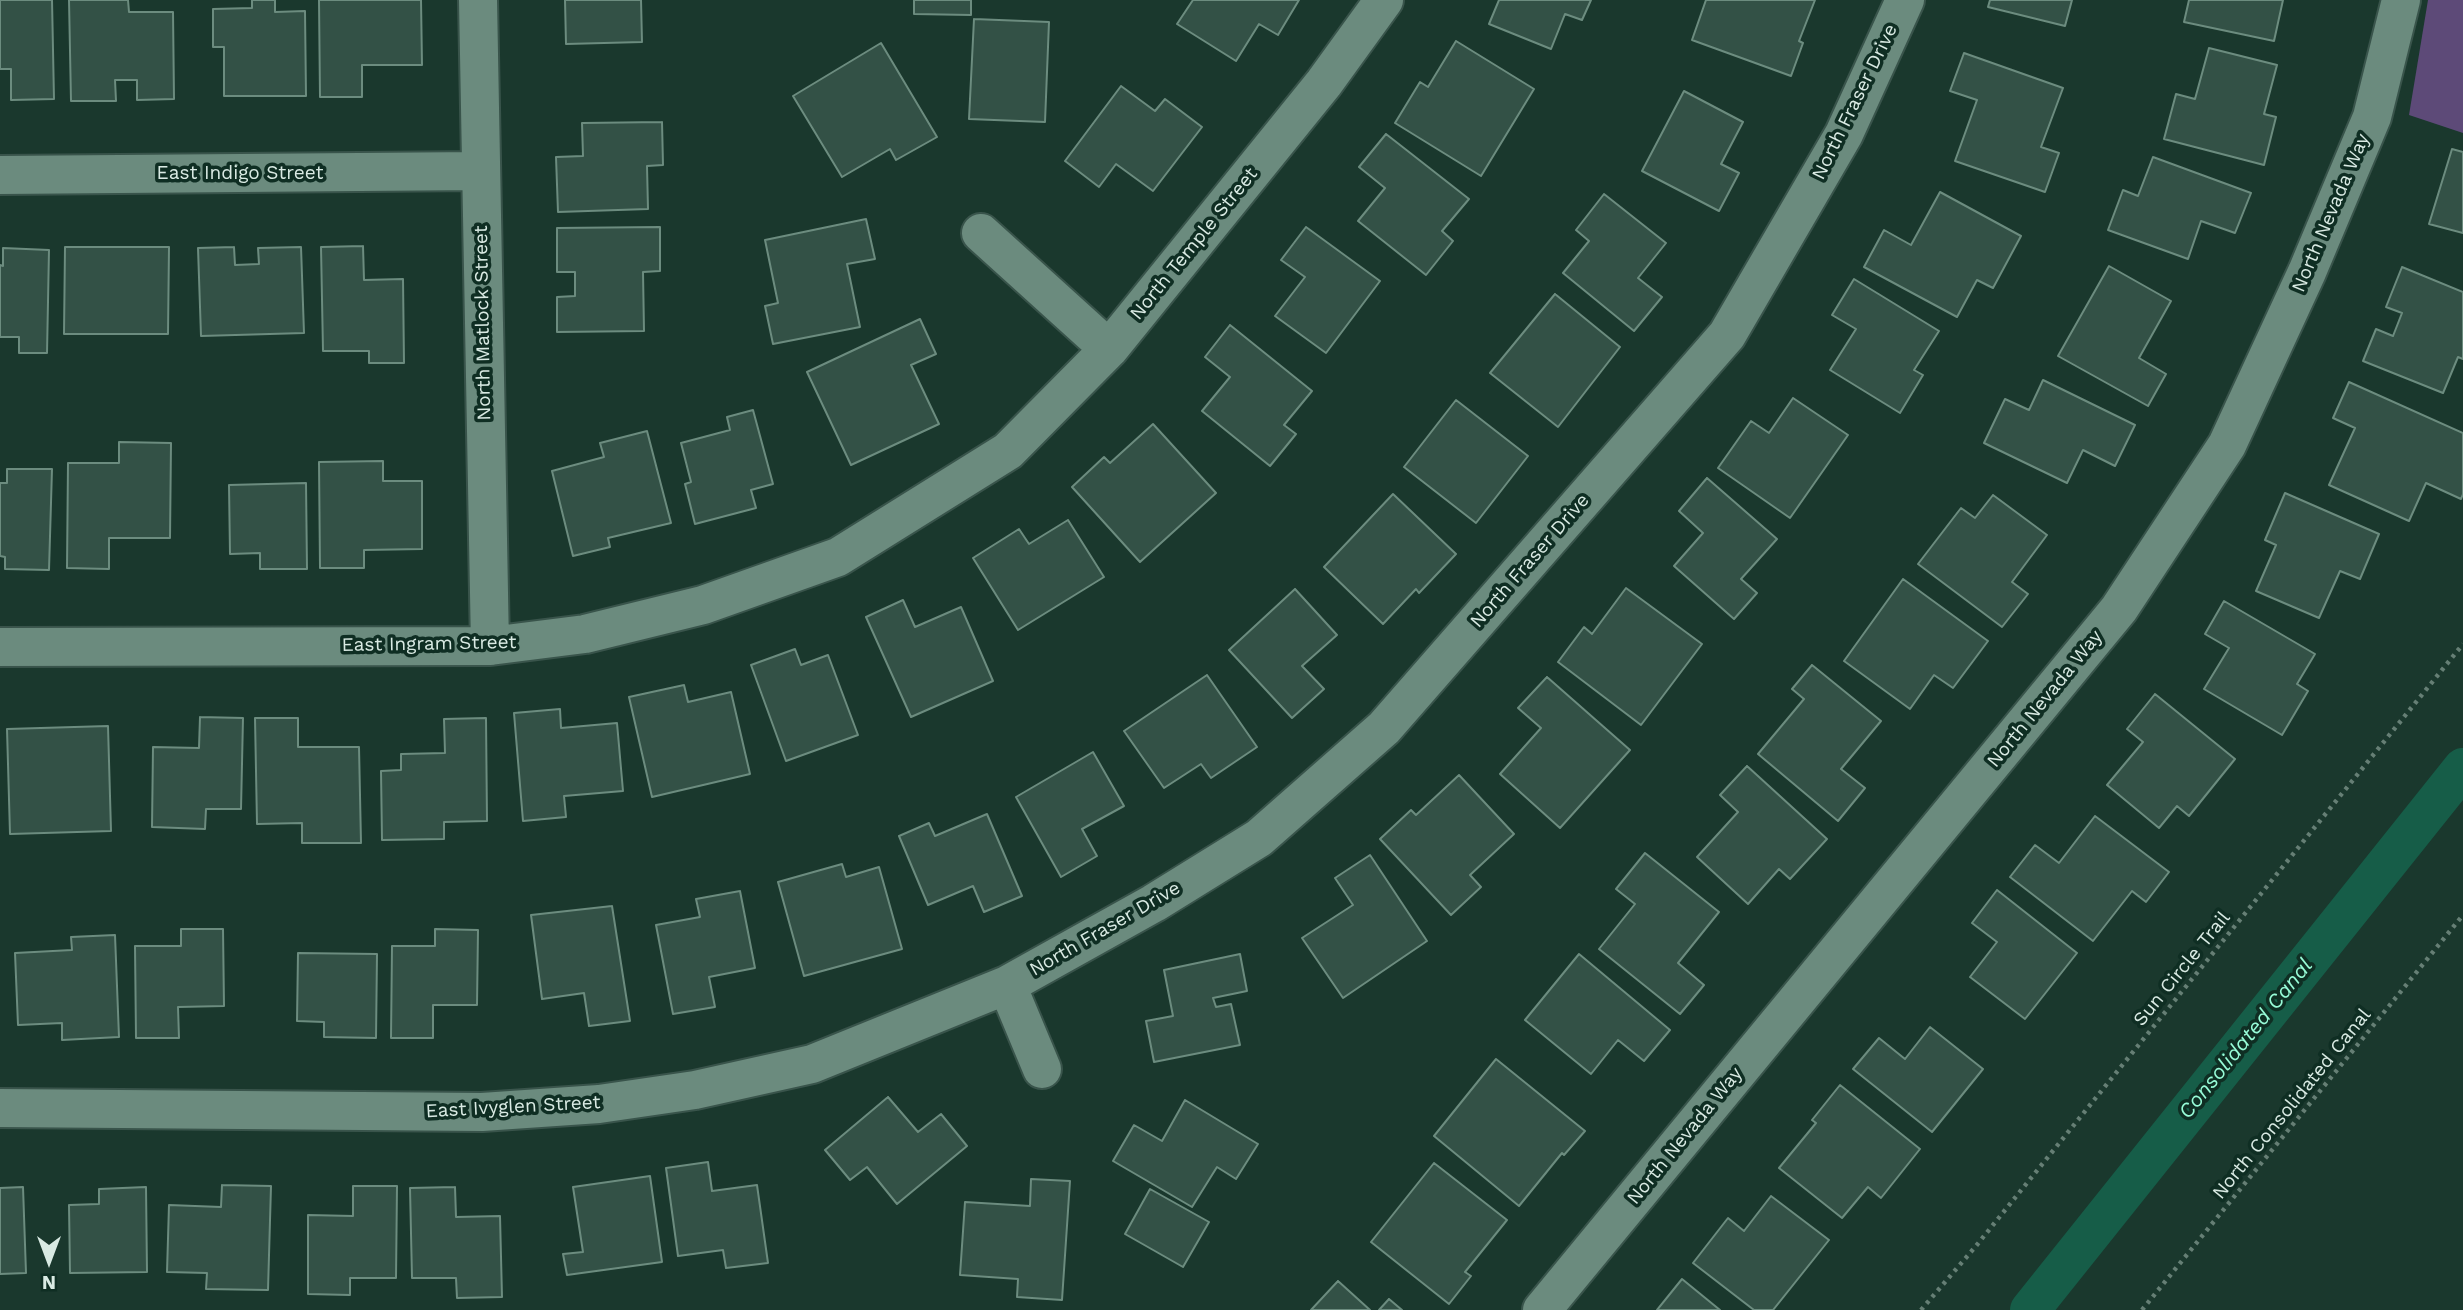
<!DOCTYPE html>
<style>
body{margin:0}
#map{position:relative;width:2463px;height:1310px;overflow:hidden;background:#1a382d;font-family:"Work Sans",sans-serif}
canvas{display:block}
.north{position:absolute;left:14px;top:1226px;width:70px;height:70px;-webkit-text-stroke:5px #0f2e23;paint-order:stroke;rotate:180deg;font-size:19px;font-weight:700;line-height:28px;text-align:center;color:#d9eae3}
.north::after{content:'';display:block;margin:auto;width:24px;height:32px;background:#d9eae3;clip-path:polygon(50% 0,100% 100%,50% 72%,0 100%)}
</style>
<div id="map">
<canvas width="2463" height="1310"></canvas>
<div class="north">N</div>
</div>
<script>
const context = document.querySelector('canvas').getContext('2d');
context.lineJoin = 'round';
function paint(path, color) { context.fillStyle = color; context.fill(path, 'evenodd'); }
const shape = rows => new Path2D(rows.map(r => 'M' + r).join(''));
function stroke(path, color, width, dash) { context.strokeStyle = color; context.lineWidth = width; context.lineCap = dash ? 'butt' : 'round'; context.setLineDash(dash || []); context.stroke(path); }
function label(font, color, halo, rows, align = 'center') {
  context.font = font + ' "Work Sans",sans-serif'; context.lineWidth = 7; context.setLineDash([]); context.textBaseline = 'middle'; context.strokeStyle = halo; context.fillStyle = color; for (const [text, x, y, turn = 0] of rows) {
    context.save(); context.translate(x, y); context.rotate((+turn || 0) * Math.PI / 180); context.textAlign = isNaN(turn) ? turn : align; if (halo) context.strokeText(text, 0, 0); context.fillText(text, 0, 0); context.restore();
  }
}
paint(shape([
 [2428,0,2463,0,2463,133,2409,115]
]), '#5d4a78');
stroke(shape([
 [2030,1310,2463,768]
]), '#165d48', 40);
const building = shape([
 [0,0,52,0,54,99,11,100,11,69,0,69,0,0],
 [69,0,128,0,129,12,173,12,174,99,137,100,137,80,115,80,116,101,71,101,69,0],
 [252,0,275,0,275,12,305,11,306,96,224,96,224,47,213,47,213,9,252,8,252,0],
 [319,0,421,0,422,65,362,65,362,97,320,97,319,0],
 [565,0,641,0,642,42,566,44,565,0],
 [914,0,971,0,971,15,914,14,914,0],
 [1193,0,1299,0,1278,35,1259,24,1236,61,1177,24,1193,0],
 [1499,0,1591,0,1582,20,1565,14,1551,49,1489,24,1499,0],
 [1706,0,1815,0,1799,41,1803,43,1791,76,1692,40,1706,0],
 [1990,0,2072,0,2065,26,1988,7,1990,0],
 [2189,0,2283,0,2274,41,2184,22,2189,0],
 [974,19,1049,22,1045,122,969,119,974,19],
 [1456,41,1534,89,1481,176,1395,123,1420,82,1428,87,1456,41],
 [881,43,937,137,896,160,890,149,842,177,793,96,881,43],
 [2209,48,2277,65,2264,114,2276,117,2264,165,2164,139,2176,94,2195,99,2209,48],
 [1964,53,2063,88,2041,147,2059,153,2045,192,1955,161,1977,100,1950,91,1964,53],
 [1121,86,1155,111,1165,99,1202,127,1153,191,1116,164,1099,187,1065,161,1121,86],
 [1684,91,1743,122,1721,164,1739,173,1719,211,1642,171,1684,91],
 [662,122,663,165,647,166,648,209,558,212,556,157,583,156,582,123,662,122],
 [1386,134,1469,199,1442,231,1453,241,1426,275,1358,221,1385,188,1359,167,1386,134],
 [2452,149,2463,152,2463,233,2429,224,2452,149],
 [2153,157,2251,193,2235,233,2201,221,2188,259,2108,230,2123,190,2138,196,2153,157],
 [1940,192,2021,236,1993,288,1977,280,1957,317,1864,267,1884,230,1911,245,1940,192],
 [1604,194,1666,243,1638,278,1662,297,1634,331,1563,273,1589,241,1576,230,1604,194],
 [866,219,875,259,847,264,860,327,773,344,765,306,778,303,765,240,866,219],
 [660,227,660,271,643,272,644,331,557,332,557,297,575,296,575,272,557,272,557,228,660,227],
 [1306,227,1380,281,1326,353,1275,316,1305,277,1281,260,1306,227],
 [363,246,364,280,403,279,404,363,369,363,369,351,323,351,321,247,363,246],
 [65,247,169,247,168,334,64,334,65,247],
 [234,247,235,265,259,264,258,248,301,247,304,333,201,336,198,248,234,247],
 [3,248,49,250,47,353,19,353,19,337,0,337,0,265,3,266,3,248],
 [2109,266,2171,301,2139,358,2166,374,2148,406,2058,356,2109,266],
 [2402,267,2463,292,2463,359,2458,357,2443,393,2363,361,2376,329,2393,336,2402,313,2386,307,2402,267],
 [1854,279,1939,331,1914,370,1923,375,1900,413,1830,370,1856,329,1832,315,1854,279],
 [1555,294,1620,347,1558,427,1490,373,1555,294],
 [920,319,936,354,911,365,939,424,851,465,807,372,920,319],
 [1230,325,1312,391,1284,425,1296,434,1270,466,1202,411,1230,377,1205,357,1230,325],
 [2043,380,2135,425,2115,466,2083,450,2067,483,1984,443,2005,399,2029,410,2043,380],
 [2349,382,2463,433,2463,494,2461,499,2426,483,2409,521,2329,485,2355,428,2333,418,2349,382],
 [1793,398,1848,435,1790,518,1718,468,1751,421,1769,433,1793,398],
 [1456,400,1528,456,1476,523,1404,467,1456,400],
 [753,410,773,484,751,490,756,508,695,524,685,484,691,482,681,443,730,430,727,417,753,410],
 [1153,424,1216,493,1140,562,1072,487,1104,457,1110,463,1153,424],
 [647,431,671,523,608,538,610,547,573,556,552,471,604,457,600,443,647,431],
 [119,442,171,443,170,538,109,538,109,569,67,568,68,463,119,463,119,442],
 [383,461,383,481,422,481,422,549,364,550,364,568,320,568,319,462,383,461],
 [7,469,52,469,49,570,5,569,5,557,0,556,0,483,7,483,7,469],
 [1707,478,1777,539,1741,579,1757,593,1734,619,1674,566,1703,533,1679,511,1707,478],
 [306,483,307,569,260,569,260,553,230,554,229,485,306,483],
 [2285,493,2379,534,2360,579,2340,571,2319,618,2256,591,2276,545,2265,540,2285,493],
 [1393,494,1456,554,1419,593,1416,589,1383,624,1324,567,1393,494],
 [1993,495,2047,535,2012,582,2028,594,2002,627,1918,564,1961,508,1975,518,1993,495],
 [1068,520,1104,577,1018,630,973,558,1019,529,1029,544,1068,520],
 [1903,579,1988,641,1953,688,1934,675,1910,709,1844,661,1903,579],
 [1626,588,1702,644,1641,725,1558,662,1584,627,1592,634,1626,588],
 [1295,589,1337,635,1302,666,1324,689,1292,718,1229,650,1295,589],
 [903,600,915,627,961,607,993,681,911,717,866,617,903,600],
 [2224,601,2315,654,2297,684,2308,691,2282,735,2204,689,2229,648,2205,634,2224,601],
 [795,649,801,665,828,655,858,735,786,761,751,665,795,649],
 [1812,665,1881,721,1841,769,1865,788,1838,821,1758,754,1804,699,1792,689,1812,665],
 [1207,675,1257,747,1211,778,1201,764,1164,788,1124,731,1207,675],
 [1547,677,1630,750,1560,828,1500,774,1541,728,1518,708,1547,677],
 [684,685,688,702,731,692,750,774,652,797,629,697,684,685],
 [2155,694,2235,759,2189,816,2177,806,2159,828,2107,785,2143,742,2127,729,2155,694],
 [560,709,561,728,617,723,623,791,564,796,566,817,523,821,514,713,560,709],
 [200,717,243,718,241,809,206,809,205,829,152,827,153,747,199,748,200,717],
 [255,718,298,718,298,747,359,747,361,843,302,843,302,823,257,824,255,718],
 [486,718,487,821,444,822,444,839,382,840,381,771,401,770,401,754,445,753,444,719,486,718],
 [108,726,111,831,10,834,7,729,108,726],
 [1093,752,1124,806,1082,829,1097,856,1061,877,1016,797,1093,752],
 [1747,766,1827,839,1790,879,1779,869,1748,904,1697,857,1738,812,1720,795,1747,766],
 [1459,775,1514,834,1470,875,1481,887,1451,915,1380,839,1411,810,1416,815,1459,775],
 [987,814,1022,896,984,912,973,886,928,905,899,836,929,823,935,836,987,814],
 [2095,816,2169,872,2146,902,2132,891,2093,941,2010,877,2035,845,2059,863,2095,816],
 [1645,853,1719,912,1678,963,1704,985,1680,1014,1599,949,1635,904,1616,889,1645,853],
 [1370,855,1427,941,1343,998,1302,938,1353,905,1335,878,1370,855],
 [842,864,846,877,879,867,902,949,804,976,778,882,842,864],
 [1997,890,2077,953,2025,1019,1970,977,1997,942,1972,923,1997,890],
 [740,891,755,968,709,977,715,1007,673,1014,656,925,700,917,696,899,740,891],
 [612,906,630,1021,589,1026,584,993,542,999,531,915,612,906],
 [181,929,223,929,224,1006,178,1007,179,1038,136,1038,135,946,181,946,181,929],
 [435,929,478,930,477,1005,433,1005,433,1038,391,1038,392,946,435,946,435,929],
 [115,935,119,1037,62,1040,62,1023,18,1025,15,953,72,950,71,937,115,935],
 [298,953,377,954,376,1038,324,1037,324,1022,297,1021,298,953],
 [1240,954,1247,991,1213,998,1216,1007,1231,1004,1240,1045,1154,1062,1146,1021,1173,1016,1164,970,1240,954],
 [1579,954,1670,1030,1644,1061,1618,1040,1591,1074,1525,1020,1579,954],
 [1930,1027,1983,1069,1932,1132,1853,1069,1879,1038,1905,1059,1930,1027],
 [1496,1059,1585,1131,1564,1155,1562,1153,1519,1206,1434,1136,1496,1059],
 [1840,1085,1920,1149,1881,1198,1868,1187,1842,1218,1779,1168,1816,1123,1812,1120,1840,1085],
 [888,1097,918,1132,941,1114,967,1146,897,1204,867,1167,850,1180,825,1150,888,1097],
 [1185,1100,1258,1144,1236,1179,1217,1167,1192,1207,1113,1161,1134,1125,1162,1141,1185,1100],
 [708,1162,712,1191,757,1185,768,1263,726,1268,723,1250,678,1256,666,1168,708,1162],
 [1434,1163,1507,1220,1465,1272,1471,1276,1449,1304,1371,1242,1434,1163],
 [650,1176,662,1262,567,1275,563,1254,583,1252,573,1187,650,1176],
 [1031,1179,1070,1181,1062,1300,1017,1297,1018,1279,960,1275,965,1202,1030,1206,1031,1179],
 [222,1185,271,1186,268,1290,206,1289,207,1273,167,1272,169,1205,221,1207,222,1185],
 [353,1186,397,1186,396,1278,350,1278,350,1295,308,1294,308,1215,353,1216,353,1186],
 [23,1187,26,1273,0,1274,0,1188,23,1187],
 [146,1187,147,1272,70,1273,69,1205,99,1204,99,1189,146,1187],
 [455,1187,456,1217,500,1216,502,1297,457,1298,456,1278,412,1278,410,1188,455,1187],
 [1150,1189,1209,1222,1183,1267,1125,1234,1150,1189],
 [1771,1196,1829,1240,1773,1310,1754,1310,1693,1263,1728,1218,1744,1231,1771,1196],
 [1682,1279,1720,1310,1657,1310,1682,1279],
 [1338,1281,1370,1310,1311,1310,1338,1281],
 [1389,1299,1402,1310,1379,1310,1389,1299]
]);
paint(building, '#335146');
stroke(building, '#6c8c7f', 2);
const minor = shape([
 [478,0,490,646],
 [0,175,479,171],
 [981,233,1109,349],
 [0,647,490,646,585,634,703,605,838,557,1008,451,1109,349,1324,83,1384,0],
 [1007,985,1042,1069],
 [0,1108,482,1112,599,1104,695,1090,812,1064,1007,985,1154,903,1259,838,1384,728,1727,335,1844,134,1905,0],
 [1542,1310,2119,609,2227,445,2307,272,2372,117,2401,0]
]);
stroke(minor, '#39544b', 42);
stroke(shape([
 [1921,1310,1976,1246,2463,644],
 [2142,1310,2463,915]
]), '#667f75', 4.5, [3.5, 5]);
stroke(minor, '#6b8b7e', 38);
label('19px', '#d9eae3', '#0f2e23', [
 ["North Fraser Drive",1855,102,-64],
 ["East Indigo Street",240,173],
 ["North Nevada Way",2331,213,-67],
 ["North Temple Street",1194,244,-51],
 ["North Matlock Street",483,323,-91],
 ["North Fraser Drive",1530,561,-49],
 ["East Ingram Street",429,644,-1],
 ["North Nevada Way",2045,699,-51],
 ["North Fraser Drive",1105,929,-30],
 ["Sun Circle Trail",2182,969,-51],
 ["North Consolidated Canal",2292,1104,-51],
 ["East Ivyglen Street",513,1107,-3],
 ["North Nevada Way",1685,1136,-51]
]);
label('italic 21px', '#97fbd7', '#0f2e23', [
 ["Consolidated Canal",2246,1039,-51]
]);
</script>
